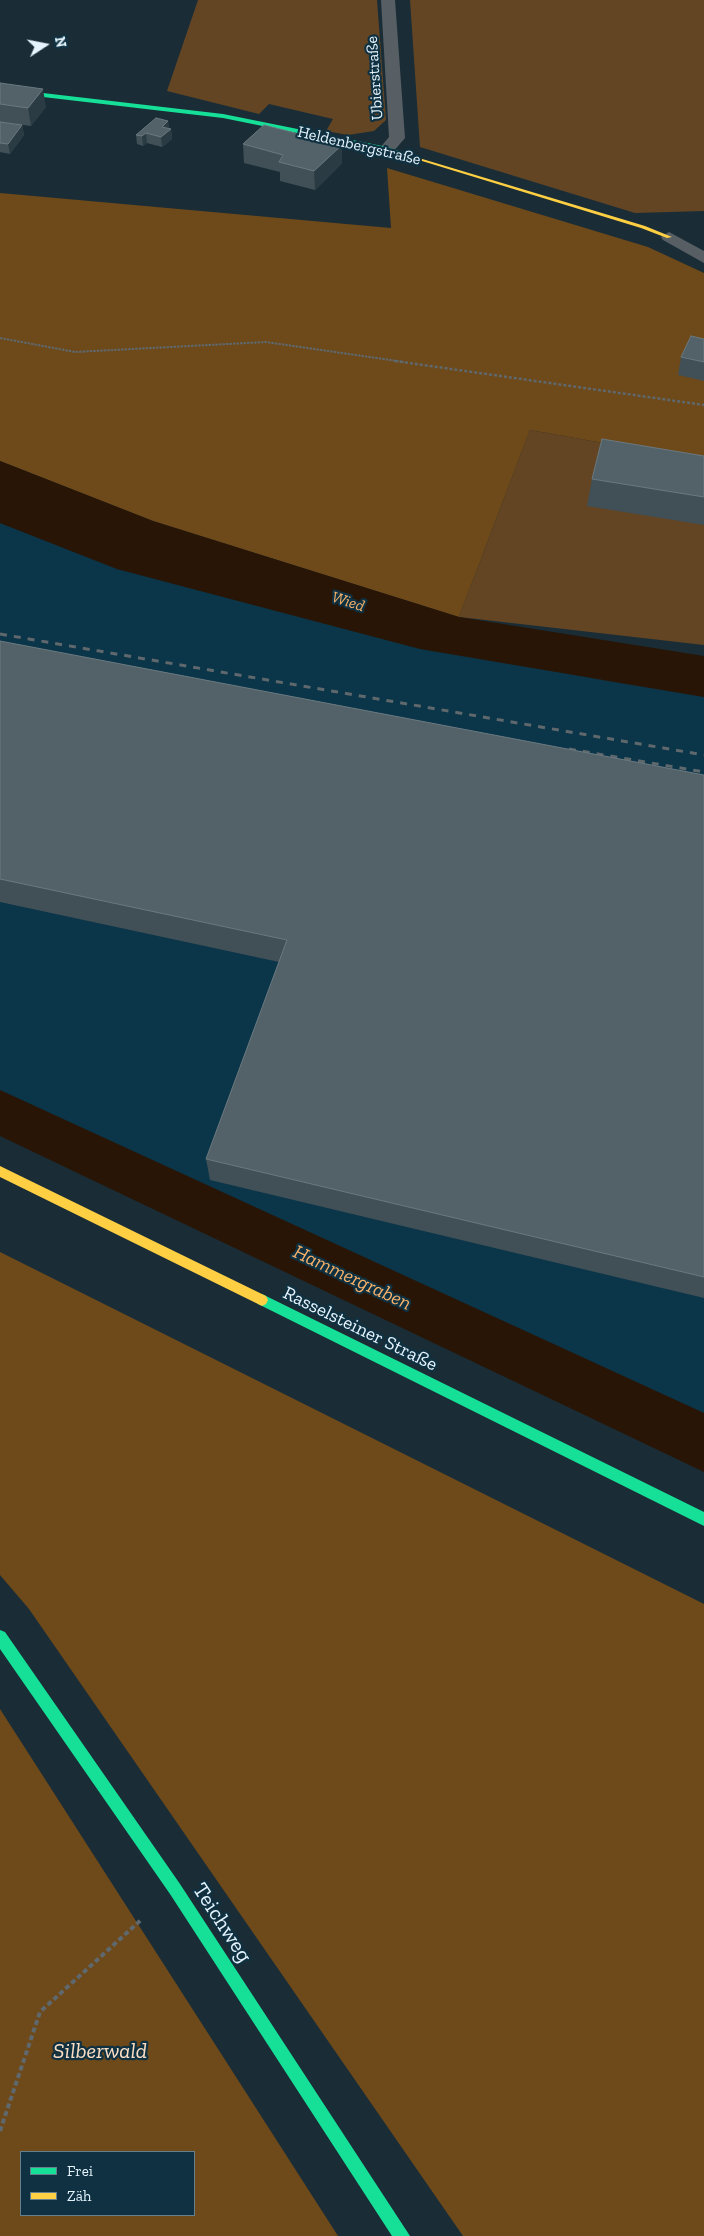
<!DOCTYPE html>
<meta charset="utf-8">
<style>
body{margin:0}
#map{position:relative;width:704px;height:2236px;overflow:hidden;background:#1a2d36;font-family:"Zilla Slab",serif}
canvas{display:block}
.legend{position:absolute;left:20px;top:2151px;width:175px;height:65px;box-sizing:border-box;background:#0f3141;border:1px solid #657f8c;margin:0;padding:6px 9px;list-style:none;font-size:15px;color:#e5f4fd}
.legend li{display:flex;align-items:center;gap:10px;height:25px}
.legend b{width:25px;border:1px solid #657f8c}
.north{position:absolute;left:20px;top:20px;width:50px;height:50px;-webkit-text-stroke:4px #0f3141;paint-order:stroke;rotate:79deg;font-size:14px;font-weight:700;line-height:20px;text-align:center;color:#e5f4fd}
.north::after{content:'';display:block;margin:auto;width:18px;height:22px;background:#e5f4fd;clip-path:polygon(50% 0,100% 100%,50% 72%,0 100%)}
</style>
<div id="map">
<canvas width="704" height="2236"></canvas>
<ul class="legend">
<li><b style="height:6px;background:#16e098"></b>Frei</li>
<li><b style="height:6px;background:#ffcf43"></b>Zäh</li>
</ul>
<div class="north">N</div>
</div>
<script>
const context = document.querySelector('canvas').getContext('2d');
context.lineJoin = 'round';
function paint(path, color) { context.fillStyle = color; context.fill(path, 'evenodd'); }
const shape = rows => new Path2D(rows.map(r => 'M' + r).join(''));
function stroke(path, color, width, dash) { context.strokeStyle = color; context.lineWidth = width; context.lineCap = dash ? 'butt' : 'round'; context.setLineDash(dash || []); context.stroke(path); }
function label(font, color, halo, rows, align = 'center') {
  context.font = font + ' "Zilla Slab",serif'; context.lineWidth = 4.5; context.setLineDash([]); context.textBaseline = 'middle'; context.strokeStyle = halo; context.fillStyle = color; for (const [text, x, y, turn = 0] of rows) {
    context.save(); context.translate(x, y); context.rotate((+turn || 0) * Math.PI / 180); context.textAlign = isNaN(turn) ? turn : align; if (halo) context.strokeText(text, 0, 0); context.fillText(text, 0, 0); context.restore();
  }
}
paint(shape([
 [0,523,117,569,600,680,704,697,704,1440,0,1126]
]), '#0b3548');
paint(shape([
 [198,0,377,0,386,120,374,131,348,135,326,131,333,119,269,104,259,114,167,91],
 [410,0,704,0,704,211,635,213,420,147],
 [530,430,704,461,704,645,459,617]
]), '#634524');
paint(shape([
 [387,168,648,247,704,273,704,461,530,430,459,617,153,521,0,461,0,193,391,228],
 [0,1252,704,1604,704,2236,463,2236,29,1609,0,1575],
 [0,1709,338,2236,0,2236],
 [21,2152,194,2152,194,2215,21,2215]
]), '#6e491a');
paint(shape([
 [0,461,153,521,459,617,704,656,704,697,420,649,117,569,0,523]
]), '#291505');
paint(shape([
 [0,1090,704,1413,704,1472,0,1136,0,1090]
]), '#291505');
stroke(shape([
 [0,338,75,352,266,342,404,362]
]), '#5f686c', 2, [2.5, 1]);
stroke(shape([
 [395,361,704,405]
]), '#5f686c', 2.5, [3, 2]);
stroke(shape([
 [0,2131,40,2012,142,1919]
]), '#5f686c', 4, [5, 3]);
paint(shape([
 [669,232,704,251,704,263,663,240,661,237,669,232]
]), '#585f64');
paint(shape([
 [381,0,395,0,405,138,393,152,387,154,379,149,389,137,381,0]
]), '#585f64');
paint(shape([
 [0,88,223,114,387,147,414,156,411,158,386,151,223,118,0,92,0,88],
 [262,1294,704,1512,704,1526,258,1304,256,1300,258,1296,262,1294],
 [0,1630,5,1632,180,1884,410,2236,392,2236,170,1894,0,1649,0,1630]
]), '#16e098');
paint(shape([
 [409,155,645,226,672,237,667,238,641,228,409,157,409,155],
 [0,1166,266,1296,268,1300,266,1304,262,1306,258,1304,0,1177,0,1166]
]), '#ffcf43');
stroke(shape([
 [0,634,704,755],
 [569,749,704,772]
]), '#5f686d', 3, [7, 7]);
paint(shape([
 [0,83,46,107,31,126,0,122],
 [168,121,169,129,171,129,172,139,162,147,147,143,143,146,137,144,136,135],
 [0,122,22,125,24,135,10,154,0,152],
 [243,144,342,163,315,190,280,181,280,172,244,163],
 [704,339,704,381,678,375,681,357],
 [704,456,704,525,587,506,592,479],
 [0,641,704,775,704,1298,210,1180,206,1159,279,962,0,902]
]), '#415057');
paint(shape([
 [43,89,46,107,31,126,28,108],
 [168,121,169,131,171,129,172,139,162,147,161,137,162,127],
 [22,125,24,135,10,154,8,144],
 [146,133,147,143,143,146,142,136],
 [342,145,342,163,315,190,314,171]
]), '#2a3b43');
const building = shape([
 [0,83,43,89,28,108,0,104,0,83],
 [156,118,168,121,162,127,171,129,161,137,146,133,142,136,136,135,156,118],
 [0,122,22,125,8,144,0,143,0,122],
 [264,125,342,145,314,171,279,162,283,155,243,144,264,125],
 [691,336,704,339,704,362,681,357,691,336],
 [602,439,704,456,704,497,592,479,602,439],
 [0,641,704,775,704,1277,206,1159,287,940,0,879,0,641]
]);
paint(building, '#536269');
stroke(building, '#6a7980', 1);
label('16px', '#e5f4fd', '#0f3141', [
 ["Ubierstraße",375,78,-94],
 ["Heldenbergstraße",359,146,13]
]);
label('italic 16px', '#f8b169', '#0f3141', [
 ["Wied",348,602,18]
]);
label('19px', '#e5f4fd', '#0f3141', [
 ["Rasselsteiner Straße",360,1329,26]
]);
label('italic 20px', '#f8b169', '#0f3141', [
 ["Hammergraben",352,1278,25]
]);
label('22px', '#e5f4fd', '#0f3141', [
 ["Teichweg",222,1923,57]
]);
label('italic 22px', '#fcdec3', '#0f3141', [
 ["Silberwald",100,2052]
]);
</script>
